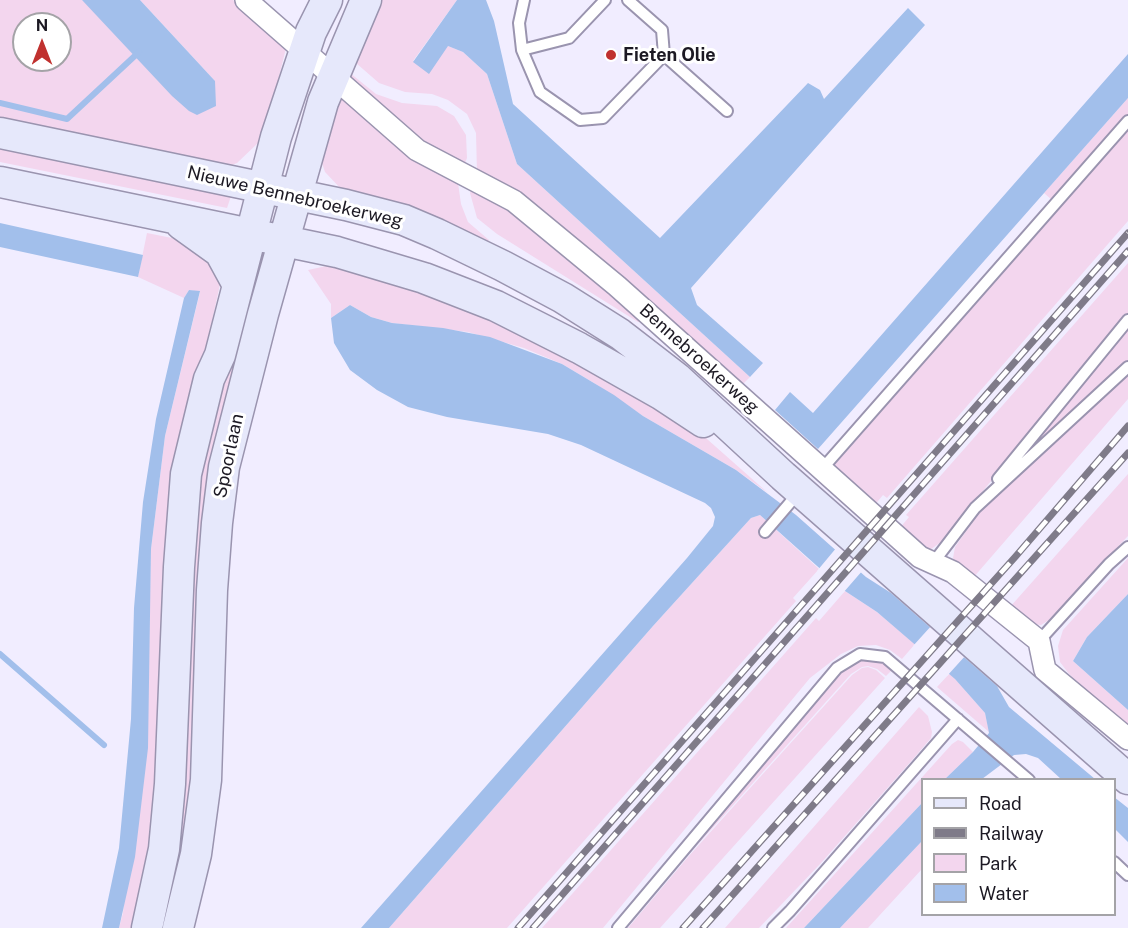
<!DOCTYPE html>
<style>
body{margin:0}
#map{position:relative;width:1128px;height:928px;overflow:hidden;background:#f1edff;font-family:"Public Sans",sans-serif}
canvas{display:block}
.legend{position:absolute;left:921px;top:778px;width:195px;height:138px;box-sizing:border-box;background:#fff;border:2px solid #a4a3a7;margin:0;padding:8px 10px;list-style:none;font-size:18px;color:#1c1923}
.legend li{display:flex;align-items:center;gap:12px;height:30px}
.legend b{width:30px;border:2px solid #a4a3a7}
.north{position:absolute;left:12px;top:12px;width:60px;height:60px;box-sizing:border-box;background:#fff;border:2px solid #a4a3a7;border-radius:50%;rotate:0deg;font-size:16px;font-weight:700;line-height:24px;text-align:center;color:#1c1923}
.north::after{content:'';display:block;margin:auto;width:21px;height:27px;background:#c0312f;clip-path:polygon(50% 0,100% 100%,50% 72%,0 100%)}
</style>
<div id="map">
<canvas width="1128" height="928"></canvas>
<ul class="legend">
<li><b style="height:8px;background:#e6e8fb"></b>Road</li>
<li><b style="height:8px;background:#7f7b89"></b>Railway</li>
<li><b style="height:16px;background:#f3d6ee"></b>Park</li>
<li><b style="height:16px;background:#a2bfeb"></b>Water</li>
</ul>
<div class="north">N</div>
</div>
<script>
const context = document.querySelector('canvas').getContext('2d');
context.lineJoin = 'round';
function paint(path, color) { context.fillStyle = color; context.fill(path, 'evenodd'); }
const shape = rows => new Path2D(rows.map(r => 'M' + r).join(''));
function stroke(path, color, width, dash) { context.strokeStyle = color; context.lineWidth = width; context.lineCap = dash ? 'butt' : 'round'; context.setLineDash(dash || []); context.stroke(path); }
function label(font, color, halo, rows, align = 'center') {
  context.font = font + ' "Public Sans",sans-serif'; context.lineWidth = 6; context.setLineDash([]); context.textBaseline = 'middle'; context.strokeStyle = halo; context.fillStyle = color; for (const [text, x, y, turn = 0] of rows) {
    context.save(); context.translate(x, y); context.rotate((+turn || 0) * Math.PI / 180); context.textAlign = isNaN(turn) ? turn : align; if (halo) context.strokeText(text, 0, 0); context.fillText(text, 0, 0); context.restore();
  }
}
paint(shape([
 [0,0,82,0,215,81,140,0,233,0,286,48,274,97,258,143,237,163,217,171,0,124],
 [24,24,60,24,60,60,24,60],
 [372,0,457,0,413,61,448,46,463,52,487,74,517,164,750,377,743,384,730,378,477,173,476,133,467,114,448,100,432,94,405,92,379,83,356,63],
 [350,73,376,94,402,103,437,106,454,116,466,135,467,158,463,168,424,147,346,79],
 [336,91,458,183,461,204,468,222,489,240,486,243,342,190,325,172,317,148],
 [1128,98,1128,115,1052,200,1044,193],
 [1128,128,1128,221,887,498,883,495,873,507,831,469],
 [0,145,232,193,227,208,0,162],
 [473,188,502,200,643,321,638,322,497,234,477,218,470,193],
 [147,233,192,242,216,258,221,280,180,466,155,818,135,928,119,928,123,913,149,644,151,549,165,436,200,292,189,290,184,298,138,277],
 [1128,263,1128,314,941,542,927,552,899,529,909,517,906,515],
 [331,265,463,305,672,408,768,493,736,470,643,416,594,383,562,364,524,348,468,332,392,323,371,317,350,305,331,318,331,304,308,270],
 [252,270,259,271,218,427,206,485,202,530,205,699,172,928,153,928,186,734,189,681,190,602,199,484,209,426],
 [1128,326,1128,362,1037,446,1034,443,1037,438],
 [1128,374,1128,399,973,578,956,566,953,558,955,547,979,513,1004,487],
 [1128,474,1128,536,1049,620,1041,625,1033,624,1010,607],
 [760,515,819,569,793,598,796,601,507,928,389,928,653,626,751,518],
 [1128,558,1128,594,1087,637,1073,661,1128,710,1128,728,1069,674,1060,662,1058,646,1063,630],
 [845,591,877,612,915,644,902,659,890,650,876,645,858,646,841,654,810,678,603,928,542,928,816,618,819,621],
 [868,659,880,661,893,669,886,676,877,669,868,666,862,667,851,674,691,852,839,673,850,663],
 [868,667,876,670,885,678,660,928,628,928,688,857,852,675,862,668],
 [950,673,985,713,989,732,937,687],
 [919,707,928,716,932,732,931,738,914,758,821,863,759,928,725,928],
 [958,740,963,742,973,752,945,779,922,780,922,803,804,928,786,928,952,744],
 [922,841,922,869,868,928,840,928]
]), '#f3d6ee');
paint(shape([
 [82,0,140,0,215,81,216,106,197,115,189,111,172,96],
 [457,0,486,0,494,21,513,104,660,238,808,83,820,90,824,99,908,8,925,25,691,288,697,305,763,363,750,377,517,164,487,74,463,52,448,46,429,74,413,62],
 [1128,54,1128,98,818,449,775,410,790,392,813,413],
 [0,223,143,255,138,277,0,247],
 [189,290,200,291,165,436,151,549,148,748,135,857,119,928,102,928,119,848,131,719,134,608,143,502,156,419,184,298],
 [350,305,371,317,392,323,443,328,490,337,562,364,614,395,643,416,736,470,796,515,866,577,891,593,997,686,1009,707,1095,779,1061,779,1038,758,1026,754,1014,755,982,779,945,779,973,752,989,733,985,713,955,679,877,612,845,591,760,515,751,518,653,626,389,928,361,928,687,558,713,526,715,517,711,508,705,503,581,445,548,434,447,417,408,407,377,390,350,370,334,343,331,318],
 [1128,594,1128,710,1073,661,1087,637],
 [1114,797,1128,808,1128,842,1115,829],
 [922,803,922,841,840,928,804,928]
]), '#a2bfeb');
paint(shape([
 [837,547,863,570,843,593,817,571],
 [932,625,966,655,947,676,913,646]
]), '#f1edff');
stroke(shape([
 [0,103,67,119,139,52],
 [0,654,104,745]
]), '#a2bfeb', 6);
const lane = shape([
 [524,0,519,23,522,50,569,38,605,0],
 [522,50,540,92,580,120,603,118,664,55,662,30,628,0],
 [664,55,727,111],
 [822,469,1128,121],
 [998,479,1128,320],
 [765,532,800,491],
 [933,563,975,508,1128,367],
 [1039,641,1109,564,1128,547],
 [1114,862,1128,875],
 [618,928,837,668,860,654,885,657,1029,780],
 [773,928,790,911,958,719]
]);
const street = shape([
 [246,0,417,150,514,201,617,286,920,557,953,572,1039,641,1045,670,1128,739]
]);
const secondary = shape([
 [0,133,346,205,404,220,437,234,503,266,563,298,620,334,677,378,783,476,1128,779],
 [0,182,337,252,424,278,496,306,579,348,662,395,703,422],
 [181,224,220,252,238,285],
 [147,928,164,849,170,784,179,567,186,474,209,379,220,355,276,137,311,32,327,0],
 [178,928,196,854,206,780,212,590,217,523,224,467,263,314,323,102,366,0]
]);
stroke(lane, '#9a94af', 14);
stroke(street, '#9a94af', 24);
stroke(secondary, '#9a94af', 33);
stroke(lane, '#fff', 10);
stroke(street, '#fff', 21);
stroke(secondary, '#e6e8fb', 30);
const rail = shape([
 [518,928,1128,233],
 [533,928,1128,251],
 [683,928,1016,556,1128,426],
 [703,928,1128,453]
]);
stroke(rail, '#7f7b89', 7);
stroke(rail, '#fff', 4.5, [14]);
for (const [x, y, r, color] of [
 [611,55,6,"#c0312f"]
]) { const dot = new Path2D(); dot.arc(x, y, r, 0, 2 * Math.PI); context.fillStyle = color; context.fill(dot); stroke(dot, '#fff', 2); }
label('bold 18px', '#1c1923', '#fff', [
 ["Fieten Olie",623,55]
], 'left');
label('18px', '#1c1923', '#fff', [
 ["Nieuwe Bennebroekerweg",295,197,13],
 ["Bennebroekerweg",699,359,42],
 ["Spoorlaan",229,456,-78]
]);
</script>
